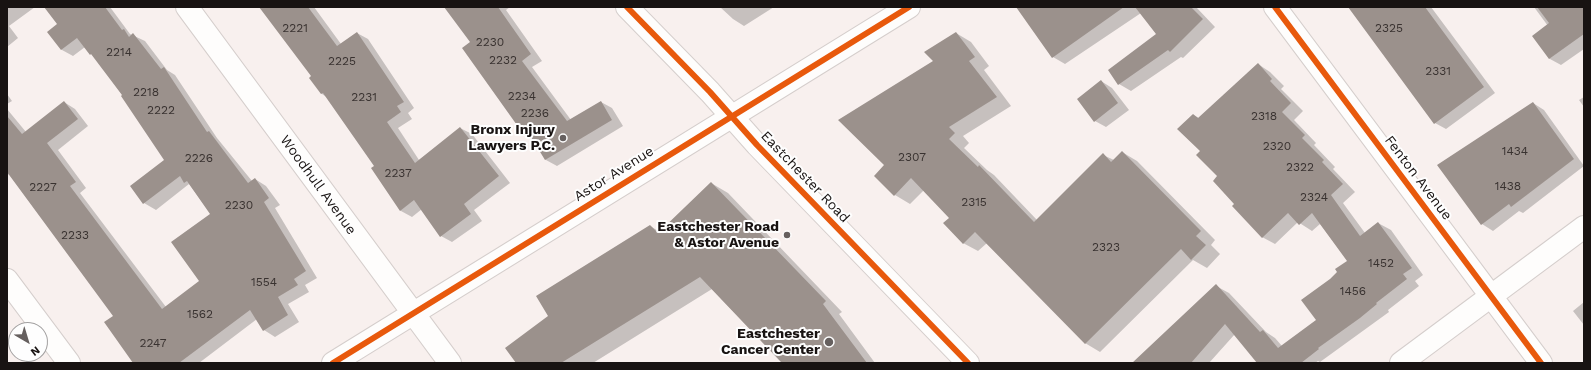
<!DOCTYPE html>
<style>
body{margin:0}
#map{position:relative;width:1591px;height:370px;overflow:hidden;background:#f8f0ee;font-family:"Work Sans",sans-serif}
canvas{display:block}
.frame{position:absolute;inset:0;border:8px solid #181312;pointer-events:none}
.north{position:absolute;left:8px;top:322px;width:40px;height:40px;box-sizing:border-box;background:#fefefe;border:1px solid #a2a0a0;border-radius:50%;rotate:142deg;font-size:11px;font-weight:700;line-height:16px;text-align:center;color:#181312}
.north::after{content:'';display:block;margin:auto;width:14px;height:18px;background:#66605f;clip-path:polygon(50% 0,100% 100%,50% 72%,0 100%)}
</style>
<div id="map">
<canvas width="1591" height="370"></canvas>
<div class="frame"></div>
<div class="north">N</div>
</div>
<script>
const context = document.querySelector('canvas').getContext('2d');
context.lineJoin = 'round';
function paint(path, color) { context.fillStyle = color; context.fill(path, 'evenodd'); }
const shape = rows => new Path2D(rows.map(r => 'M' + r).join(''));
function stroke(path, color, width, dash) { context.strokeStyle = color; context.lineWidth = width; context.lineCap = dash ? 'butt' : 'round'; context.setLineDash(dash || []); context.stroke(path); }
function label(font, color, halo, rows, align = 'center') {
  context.font = font + ' "Work Sans",sans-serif'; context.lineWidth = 4; context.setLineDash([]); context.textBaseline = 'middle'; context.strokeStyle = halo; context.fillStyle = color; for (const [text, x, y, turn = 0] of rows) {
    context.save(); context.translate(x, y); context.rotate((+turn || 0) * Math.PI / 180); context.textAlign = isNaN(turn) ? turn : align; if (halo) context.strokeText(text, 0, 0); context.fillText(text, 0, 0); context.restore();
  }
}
paint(shape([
 [7,7,35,7,9,26,18,38,7,47],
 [45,7,110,7,130,34,145,41,167,70,175,75,217,138,252,181,255,179,266,186,280,205,275,208,317,278,305,285,309,292,288,304,299,322,275,337,264,330,257,319,199,363,135,363,114,316,9,174,7,176,7,109,26,132,64,102,75,109,88,126,58,150,86,188,80,193,166,307,201,282,211,214,189,184,156,210,144,203,165,160,123,96,95,57,85,47,73,56,62,50,49,32,58,24],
 [261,7,314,7,341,44,357,33,368,39,414,108,408,113,412,119,398,128,419,160,460,128,472,134,510,183,474,210,482,221,452,242,441,236,422,209,412,217,401,211,372,168,376,166,328,98,322,94,310,78,313,77],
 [445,7,510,7,506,10,542,61,532,67,571,120,601,102,612,108,623,126,557,166,546,160,533,139,525,134,464,48,472,42],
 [720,7,774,7,744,26,733,19],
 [1017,7,1196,7,1215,27,1183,58,1181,57,1131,91,1119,84,1157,35,1141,13,1065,64,1053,57],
 [1350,7,1431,7,1495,93,1446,129,1435,123],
 [1534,7,1584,7,1584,49,1561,65,1550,59,1533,36,1548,26],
 [956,33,971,42,989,66,984,70,1011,106,963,136,969,143,964,148,987,170,994,175,1037,220,1103,155,1114,160,1122,152,1137,161,1215,240,1211,245,1220,254,1207,268,1193,260,1100,352,1085,343,987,243,978,251,963,243,950,218,924,190,910,204,895,195,886,165,934,61],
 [1258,64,1270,72,1284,86,1281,89,1303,111,1294,120,1316,143,1314,145,1335,167,1333,169,1355,192,1343,203,1365,233,1378,223,1391,230,1423,275,1415,281,1419,286,1388,310,1389,312,1320,362,1318,361,1315,363,1258,363,1235,334,1209,363,1133,363,1216,286,1229,293,1266,332,1275,338,1282,346,1318,320,1331,280,1348,261,1320,224,1312,231,1298,222,1275,244,1262,237,1236,204,1201,151,1193,115,1199,118],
 [1101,81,1112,88,1129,110,1106,127,1095,121],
 [7,94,12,101,7,104],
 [1584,97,1584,107,1579,100],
 [1533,103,1544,110,1584,166,1523,213,1519,211,1493,231,1482,224,1438,165],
 [711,183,728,193,842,312,839,314,875,363,782,363,712,289,593,363,518,363,549,316,650,226,660,232],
 [1584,302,1584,325,1573,311]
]), '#0003');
paint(shape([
 [44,7,105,7,122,30,124,29,129,37,133,33,161,69,164,67,207,132,209,131,248,183,255,178,269,198,264,202,306,271,294,279,298,285,278,297,288,315,263,331,250,310,179,363,133,363,104,322,113,316,7,172,7,116,22,134,64,101,78,119,47,143,76,182,70,186,162,309,199,281,171,242,210,214,187,181,184,183,180,176,143,204,130,186,164,160,121,96,122,95,91,54,90,55,77,38,61,50,47,32,57,24],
 [259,7,308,7,337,46,357,32,404,102,397,106,401,112,387,122,415,163,460,127,499,176,464,204,471,214,440,237,414,200,400,211,371,168,374,166,323,93,321,94,309,78,311,76],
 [444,7,498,7,531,54,522,61,567,121,601,101,612,120,545,160,528,132,524,135,462,48,470,42],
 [1016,7,1124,7,1052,58],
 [1135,7,1191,7,1203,19,1170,52,1168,50,1118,85,1108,70,1156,34],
 [1348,7,1425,7,1484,87,1434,124],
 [1537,7,1584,7,1584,34,1549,59,1532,36,1549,23],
 [956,32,975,57,969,61,997,97,949,127,955,133,949,139,978,167,979,165,1034,222,1103,153,1111,162,1122,151,1201,231,1196,236,1206,245,1191,260,1181,249,1085,344,975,232,963,244,943,223,949,218,911,178,894,196,874,176,884,165,838,120,933,61,924,52],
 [1258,63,1272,79,1270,81,1291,103,1282,112,1305,135,1302,138,1324,160,1322,162,1343,184,1331,195,1360,236,1378,222,1412,268,1403,274,1407,279,1376,303,1377,304,1360,318,1318,348,1319,349,1301,363,1257,363,1225,324,1191,363,1132,363,1216,284,1260,332,1263,330,1278,348,1316,320,1301,300,1330,279,1337,272,1335,269,1347,261,1312,213,1299,225,1288,213,1262,238,1232,206,1234,204,1213,181,1217,176,1196,155,1200,151,1177,129,1193,114,1198,118],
 [1101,80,1118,103,1094,122,1077,99],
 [1533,102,1574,159,1511,207,1509,204,1481,225,1437,165],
 [711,182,826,301,823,304,867,363,782,363,700,277,561,363,516,363,505,348,548,316,536,296,650,225,658,233]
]), '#9b918c');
const street = shape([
 [187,7,450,363],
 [1275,7,1541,363],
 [7,280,69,363],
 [333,363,909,7],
 [1401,363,1584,227]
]);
const secondary = shape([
 [627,7,710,92,757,145,968,363]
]);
stroke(street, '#d5cecc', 24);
stroke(secondary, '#d5cecc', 24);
stroke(street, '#fefdfc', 22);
stroke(secondary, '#fefdfc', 22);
stroke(shape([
 [627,7,710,92,757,145,968,363],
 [1275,7,1541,363],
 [333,363,909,7]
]), '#e8590c', 6);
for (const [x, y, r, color] of [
 [563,138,4,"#66605f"],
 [787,235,4,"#66605f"],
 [829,342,5,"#66605f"]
]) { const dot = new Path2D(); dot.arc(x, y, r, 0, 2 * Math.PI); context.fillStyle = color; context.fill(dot); stroke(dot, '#fefefe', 1.5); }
label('12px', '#393230', null, [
 ["2221",295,28],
 ["2325",1389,28],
 ["2230",490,42],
 ["2214",119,52],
 ["2232",503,60],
 ["2225",342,61],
 ["2331",1438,71],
 ["2218",146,92],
 ["2234",522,96],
 ["2231",364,97],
 ["2222",161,110],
 ["2236",535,113],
 ["2318",1264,116],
 ["2320",1277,146],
 ["1434",1515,151],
 ["2307",912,157],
 ["2226",199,158],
 ["2322",1300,167],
 ["2237",398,173],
 ["1438",1508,186],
 ["2227",43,187],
 ["2324",1314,197],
 ["2315",974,202],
 ["2230",239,205],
 ["2233",75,235],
 ["2323",1106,247],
 ["1452",1381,263],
 ["1554",264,282],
 ["1456",1353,291],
 ["1562",200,314],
 ["2247",153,343]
]);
label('bold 14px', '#181312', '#fefefe', [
 ["Bronx Injury",555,130],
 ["Lawyers P.C.",555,146],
 ["Eastchester Road",779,227],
 ["& Astor Avenue",779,243],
 ["Eastchester",820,334],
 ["Cancer Center",820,350]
], 'right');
label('14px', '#181312', '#fefefe', [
 ["Astor Avenue",614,174,-32],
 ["Eastchester Road",805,177,46],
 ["Fenton Avenue",1418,178,53],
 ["Woodhull Avenue",318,185,54]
]);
</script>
